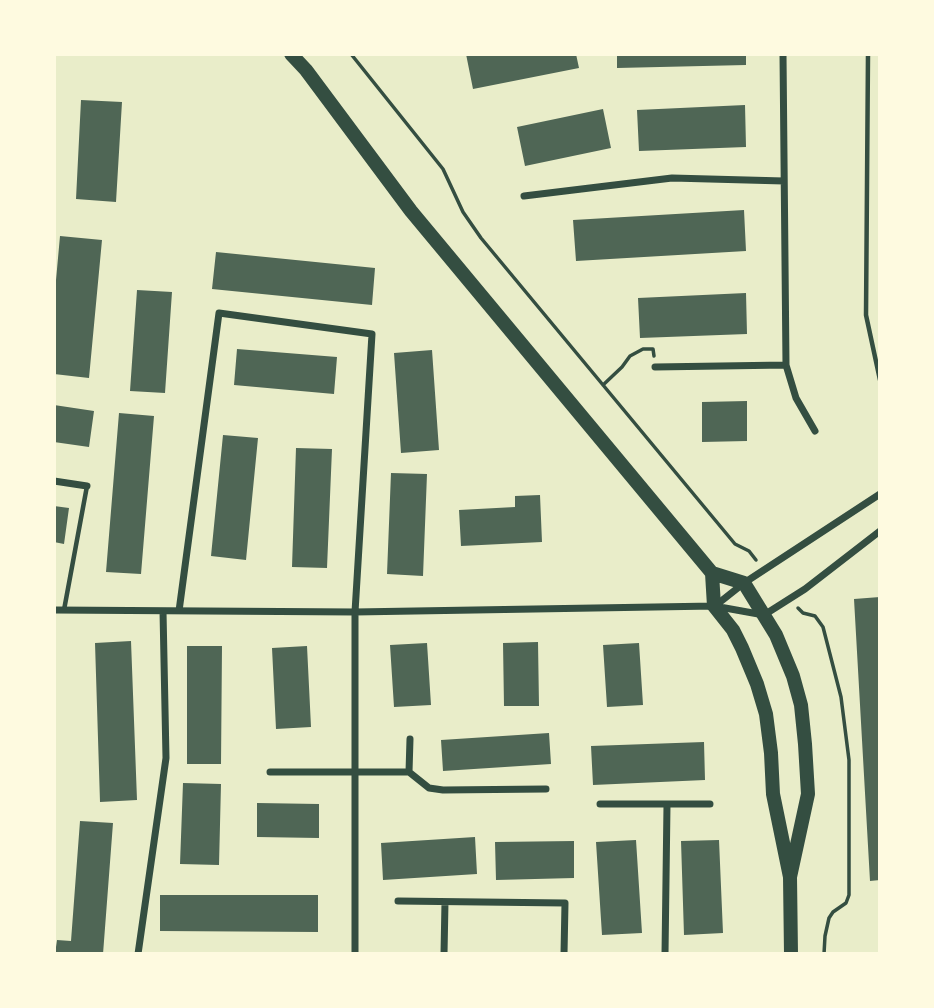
<!DOCTYPE html>
<style>
body{margin:0}
#map{position:relative;width:934px;height:1008px;overflow:hidden;background:#e9edc9;font-family:"IBM Plex Sans",sans-serif}
canvas{display:block}
.frame{position:absolute;inset:0;border:56px solid #fefae0;pointer-events:none}
</style>
<div id="map">
<canvas width="934" height="1008"></canvas>
<div class="frame"></div>
</div>
<script>
const context = document.querySelector('canvas').getContext('2d');
context.lineJoin = 'round';
function paint(path, color) { context.fillStyle = color; context.fill(path, 'evenodd'); }
const shape = rows => new Path2D(rows.map(r => 'M' + r).join(''));
function stroke(path, color, width, dash) { context.strokeStyle = color; context.lineWidth = width; context.lineCap = dash ? 'butt' : 'round'; context.setLineDash(dash || []); context.stroke(path); }
paint(shape([
 [466,54,576,54,579,68,473,89],
 [617,54,746,54,746,65,617,68],
 [81,100,122,102,116,202,76,199],
 [745,105,746,147,639,151,637,110],
 [603,109,611,148,525,166,517,127],
 [744,210,746,251,576,261,573,220],
 [60,236,102,240,89,378,54,374,54,302],
 [216,252,375,268,372,305,212,289],
 [137,290,172,292,165,393,130,391],
 [746,293,747,334,640,338,638,298],
 [237,349,337,357,334,394,234,385],
 [432,350,439,450,401,453,394,353],
 [747,401,747,441,702,442,702,402],
 [54,405,94,411,89,447,54,442],
 [119,413,154,416,141,574,106,572],
 [223,435,258,438,246,560,211,556],
 [296,448,332,449,327,568,292,567],
 [391,473,427,474,423,576,387,574],
 [540,495,542,542,461,546,459,510,515,507,515,496],
 [54,506,69,508,64,544,54,542],
 [880,597,880,880,870,881,854,599],
 [131,641,137,800,100,802,95,643],
 [538,642,539,706,504,706,503,643],
 [427,643,431,705,394,707,390,645],
 [639,643,643,705,607,707,603,645],
 [187,646,222,646,221,764,187,764],
 [307,646,311,727,276,729,272,648],
 [549,733,551,764,443,771,441,740],
 [704,742,705,780,593,785,591,746],
 [183,783,221,784,219,865,180,864],
 [257,803,319,804,319,838,257,837],
 [80,821,113,823,103,954,55,954,57,940,71,941],
 [475,837,477,874,383,880,381,843],
 [636,840,642,933,602,935,596,842],
 [719,840,723,933,684,935,681,841],
 [574,841,574,878,496,880,495,842],
 [160,895,318,895,318,932,160,931]
]), '#4f6655');
stroke(shape([
 [351,54,443,169,463,212,481,238,735,544,749,551,756,560],
 [603,385,622,367,630,356,643,349,653,349,654,356],
 [798,608,803,613,815,616,823,627,841,697,849,760,849,895,846,903,833,912,829,918,825,936,824,954]
]), '#344e41', 3.5);
stroke(shape([
 [868,54,866,315,880,380],
 [64,610,87,486]
]), '#344e41', 4.5);
stroke(shape([
 [783,54,786,365,796,398,815,431],
 [524,196,672,178,784,181],
 [655,367,786,365],
 [54,481,87,486],
 [715,606,744,583,880,494],
 [54,610,355,612,714,606,764,615,805,589,880,531],
 [179,611,219,313,372,334,355,612,355,954],
 [270,772,409,772,429,788,443,790,546,789],
 [409,772,410,739],
 [600,804,710,804],
 [398,901,565,903,564,954],
 [138,954,166,758,163,611],
 [444,954,445,902],
 [665,954,667,805]
]), '#344e41', 7);
stroke(shape([
 [291,54,306,70,411,211,712,573,744,583,776,635,793,676,801,705,805,744,808,794,790,877],
 [712,573,714,606,733,630,742,648,757,684,766,714,771,753,773,794,790,877,791,954]
]), '#344e41', 14);
</script>
